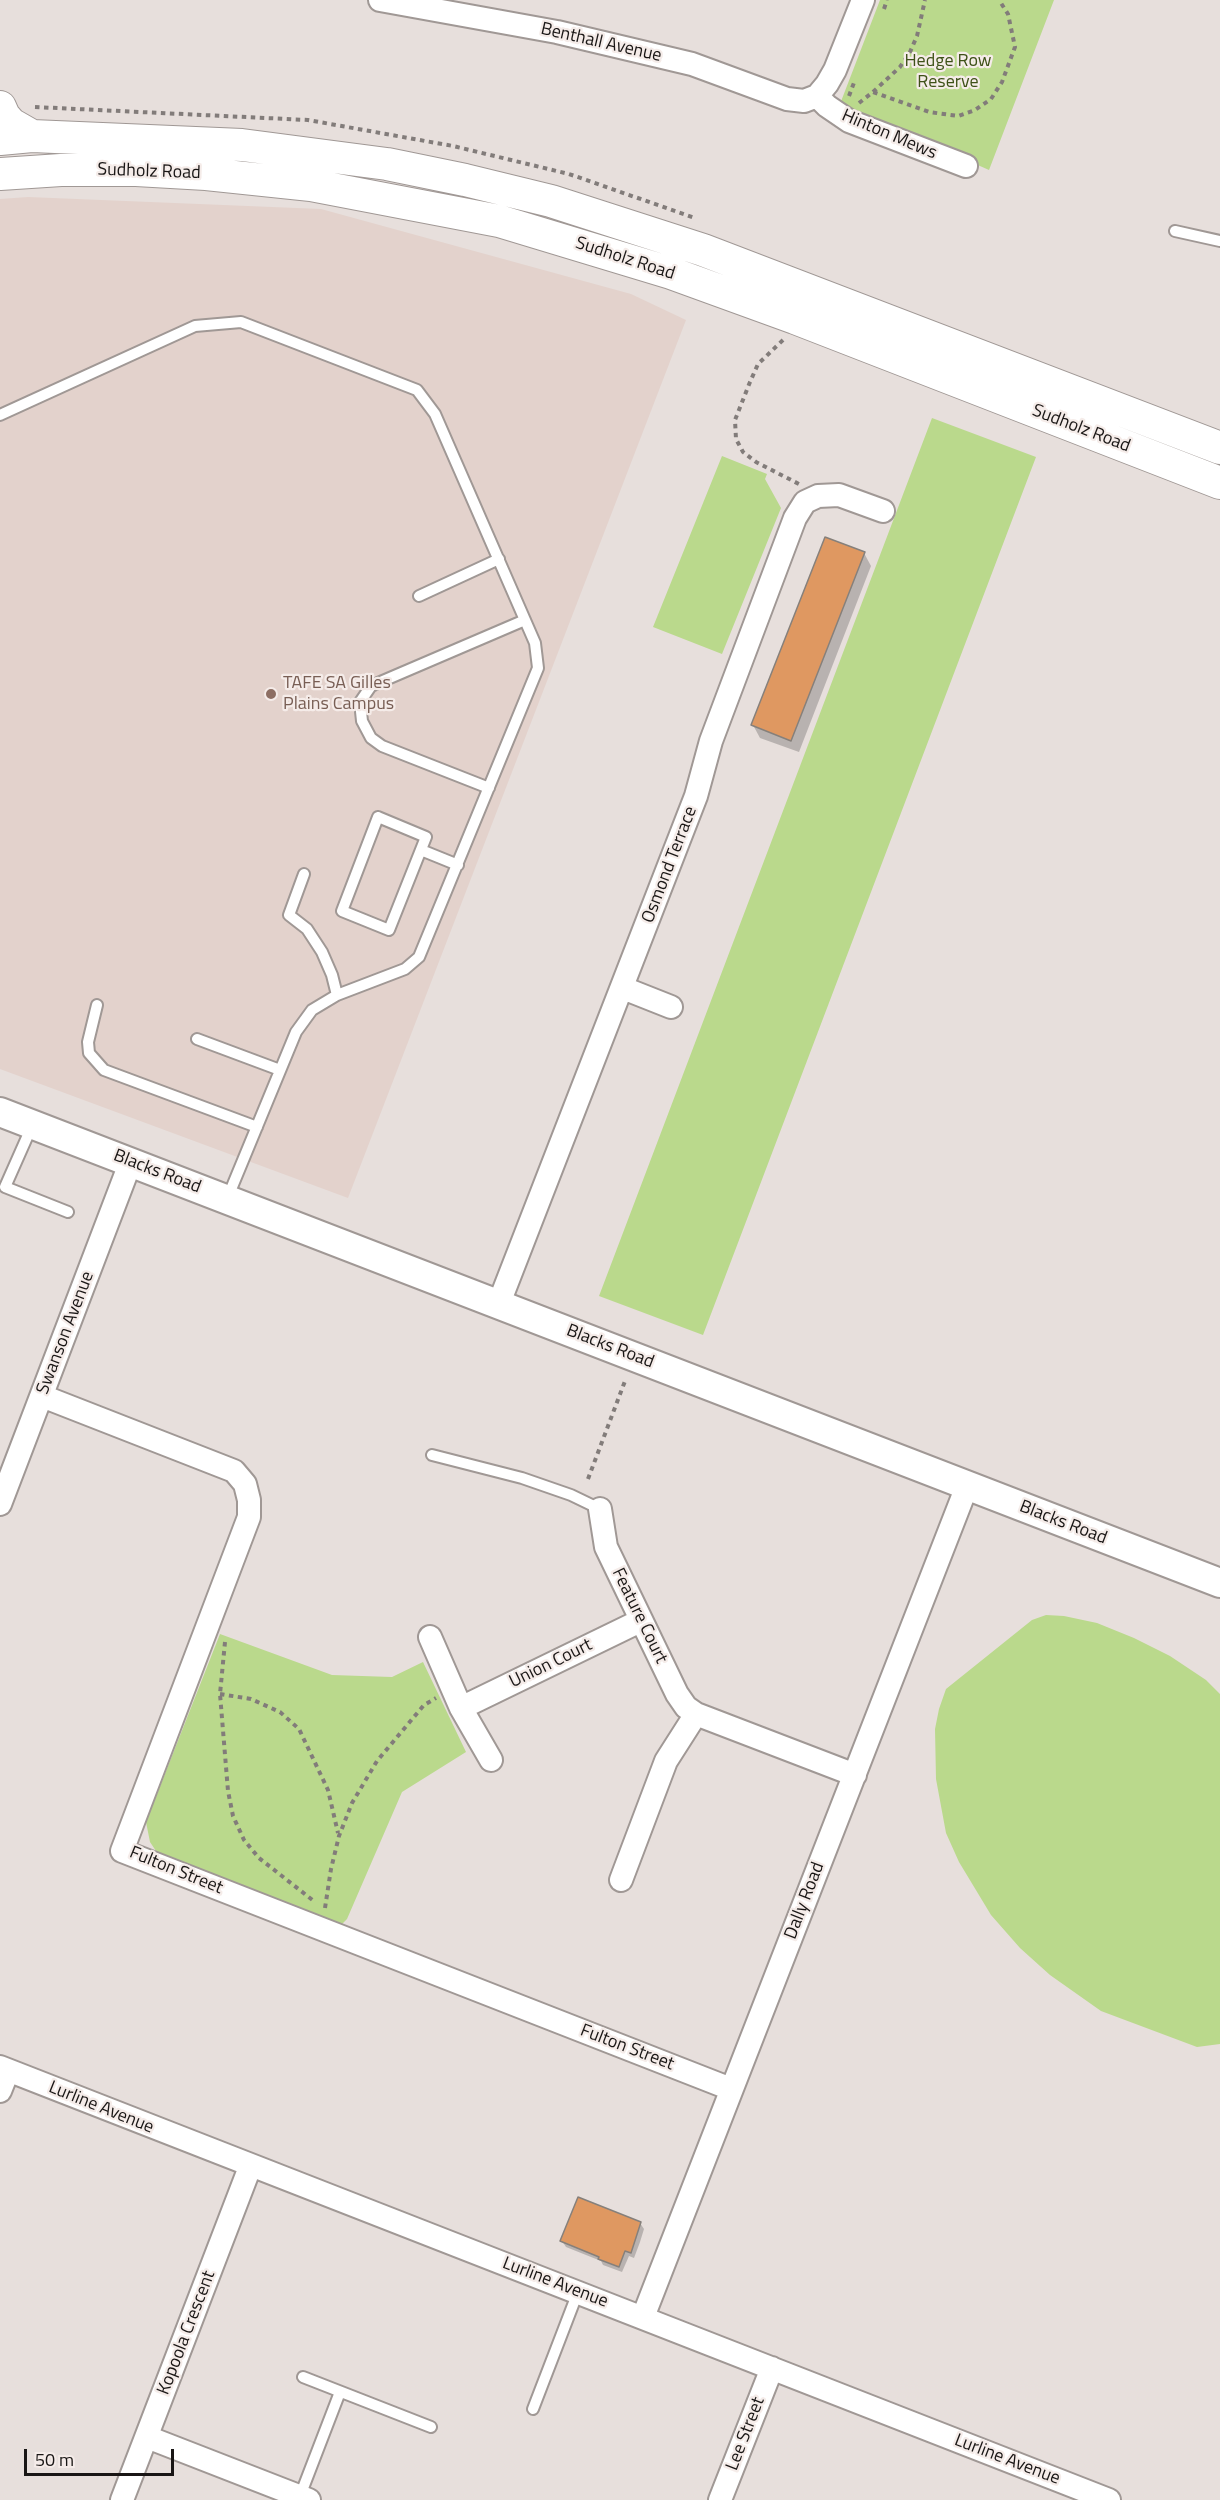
<!DOCTYPE html>
<style>
body{margin:0}
#map{position:relative;width:1220px;height:2500px;overflow:hidden;background:#e7dfdc;font-family:"Titillium Web",sans-serif}
canvas{display:block}
.scale{position:absolute;left:24px;top:2449px;width:150px;height:27px;box-sizing:border-box;border:3px solid #191615;border-top:0;padding-left:8px;font-size:18px;line-height:21px;white-space:nowrap;color:#191615;-webkit-text-stroke:4px #f5ece9;paint-order:stroke}
</style>
<div id="map">
<canvas width="1220" height="2500"></canvas>
<div class="scale">50 m</div>
</div>
<script>
const context = document.querySelector('canvas').getContext('2d');
context.lineJoin = 'round';
function paint(path, color) { context.fillStyle = color; context.fill(path, 'evenodd'); }
const shape = rows => new Path2D(rows.map(r => 'M' + r).join(''));
function stroke(path, color, width, dash) { context.strokeStyle = color; context.lineWidth = width; context.lineCap = dash ? 'butt' : 'round'; context.setLineDash(dash || []); context.stroke(path); }
function label(font, color, halo, rows, align = 'center') {
  context.font = font + ' "Titillium Web",sans-serif'; context.lineWidth = 4.5; context.setLineDash([]); context.textBaseline = 'middle'; context.strokeStyle = halo; context.fillStyle = color; for (const [text, x, y, turn = 0] of rows) {
    context.save(); context.translate(x, y); context.rotate((+turn || 0) * Math.PI / 180); context.textAlign = isNaN(turn) ? turn : align; if (halo) context.strokeText(text, 0, 0); context.fillText(text, 0, 0); context.restore();
  }
}
paint(shape([
 [28,197,321,209,631,294,686,320,348,1198,0,1069,0,199]
]), '#e3d2cc');
paint(shape([
 [880,0,1054,0,989,170,840,104],
 [932,418,1036,457,703,1335,599,1296],
 [722,456,767,474,765,479,781,508,722,654,653,627],
 [1046,1615,1064,1616,1097,1623,1134,1638,1170,1656,1206,1680,1220,1694,1220,2044,1197,2047,1101,2011,1050,1975,1020,1948,991,1915,959,1862,946,1833,936,1779,935,1729,939,1709,946,1689,1032,1620],
 [220,1634,332,1675,392,1677,423,1662,466,1752,402,1792,347,1919,341,1925,160,1857,150,1842,146,1822]
]), '#bad98c');
paint(shape([
 [864,553,871,566,799,752,760,738,753,725],
 [640,2223,644,2229,640,2242,634,2258,629,2256,622,2272,603,2265,601,2261,566,2247,562,2241]
]), '#0003');
const building = shape([
 [825,537,865,552,791,741,751,725,825,537],
 [578,2197,641,2222,631,2253,625,2251,619,2267,598,2259,599,2257,560,2241,578,2197]
]);
paint(building, '#df9861');
stroke(building, '#86807b', 1.5);
const service = shape([
 [1175,231,1220,241],
 [0,415,195,326,241,322,417,390,435,414,535,643,538,668,419,957,405,969,337,995,312,1010,296,1032,227,1199],
 [419,596,499,559],
 [489,788,382,746,371,738,362,721,360,702,371,686,525,620],
 [378,817,426,837,389,930,342,911,378,817],
 [421,850,458,865],
 [304,874,289,915,307,929,322,952,332,975,337,995],
 [97,1005,88,1042,89,1053,104,1070,257,1127],
 [197,1039,280,1070],
 [32,1126,5,1187,68,1212],
 [432,1455,522,1478,571,1495,600,1509],
 [303,2377,431,2427],
 [533,2409,578,2292],
 [300,2496,340,2392]
]);
const minor = shape([
 [380,0,557,32,692,64,787,99,804,101,817,96],
 [817,96,827,106,849,121,966,166],
 [817,96,827,84,835,70,863,0],
 [623,988,671,1007],
 [499,1303,696,796,711,741,795,518,805,502,818,496,839,495,883,511],
 [42,1396,234,1471,245,1484,249,1500,249,1517,122,1851,731,2089],
 [0,1504,131,1161],
 [600,1509,606,1547,677,1694,686,1707,696,1714,855,1775],
 [430,1637,461,1708,491,1760],
 [461,1708,640,1621],
 [621,1880,666,1761,696,1714],
 [0,2067,1109,2500],
 [0,2091,8,2071],
 [643,2317,967,1486],
 [147,2437,309,2500],
 [122,2500,250,2167],
 [720,2500,772,2368]
]);
const tertiary = shape([
 [0,1112,1220,1583]
]);
const secondary = shape([
 [0,107,4,116,11,124,32,136],
 [0,139,32,136,242,145,387,164,465,180,551,201,703,250,1220,448],
 [0,174,61,170,136,170,206,174,311,185,499,221,671,273,795,318,1220,483]
]);
stroke(service, '#a09895', 14);
stroke(minor, '#a09895', 26);
stroke(tertiary, '#a09895', 32);
stroke(secondary, '#a09895', 34);
stroke(shape([
 [884,9,887,0],
 [873,92,900,67,910,52,917,36,925,0],
 [849,96,855,80],
 [859,103,873,92,929,112,958,116,975,110,991,99,1002,82,1015,47,1008,14,999,0],
 [35,107,308,120,453,146,569,174,695,218],
 [783,340,758,364,750,382,735,420,736,439,743,452,756,462,799,484],
 [588,1479,625,1381],
 [225,1642,220,1694,228,1791,233,1816,244,1840,259,1858,315,1902],
 [220,1694,251,1699,280,1712,299,1729,328,1790,338,1833],
 [325,1908,331,1869,339,1836,352,1803,377,1761,424,1705,436,1698]
]), '#827c7a', 4, [4.5, 4.5]);
stroke(service, '#fff', 10);
stroke(minor, '#fff', 22);
stroke(tertiary, '#fff', 28);
stroke(secondary, '#fff', 32);
for (const [x, y, r, color] of [
 [271,694,6,"#8d6e63"]
]) { const dot = new Path2D(); dot.arc(x, y, r, 0, 2 * Math.PI); context.fillStyle = color; context.fill(dot); stroke(dot, '#f5ece9', 2); }
label('18px', '#191615', '#f5ece9', [
 ["Benthall Avenue",601,43,13],
 ["Hinton Mews",889,135,23],
 ["Sudholz Road",149,172,2],
 ["Sudholz Road",625,259,18],
 ["Sudholz Road",1081,429,21],
 ["Osmond Terrace",670,865,-69],
 ["Blacks Road",157,1172,21],
 ["Swanson Avenue",66,1333,-69],
 ["Blacks Road",610,1347,21],
 ["Blacks Road",1063,1523,21],
 ["Feature Court",639,1616,64],
 ["Union Court",551,1664,-26],
 ["Fulton Street",176,1871,22],
 ["Dally Road",805,1901,-69],
 ["Fulton Street",627,2048,21],
 ["Lurline Avenue",101,2108,22],
 ["Lurline Avenue",555,2283,21],
 ["Kopoola Crescent",187,2333,-69],
 ["Lee Street",746,2434,-69],
 ["Lurline Avenue",1007,2460,21]
]);
label('18px', '#3e5118', '#f5ece9', [
 ["Hedge Row",948,62],
 ["Reserve",948,83]
]);
label('18px', '#785e54', '#f5ece9', [
 ["TAFE SA Gilles",283,684],
 ["Plains Campus",283,705]
], 'left');
</script>
